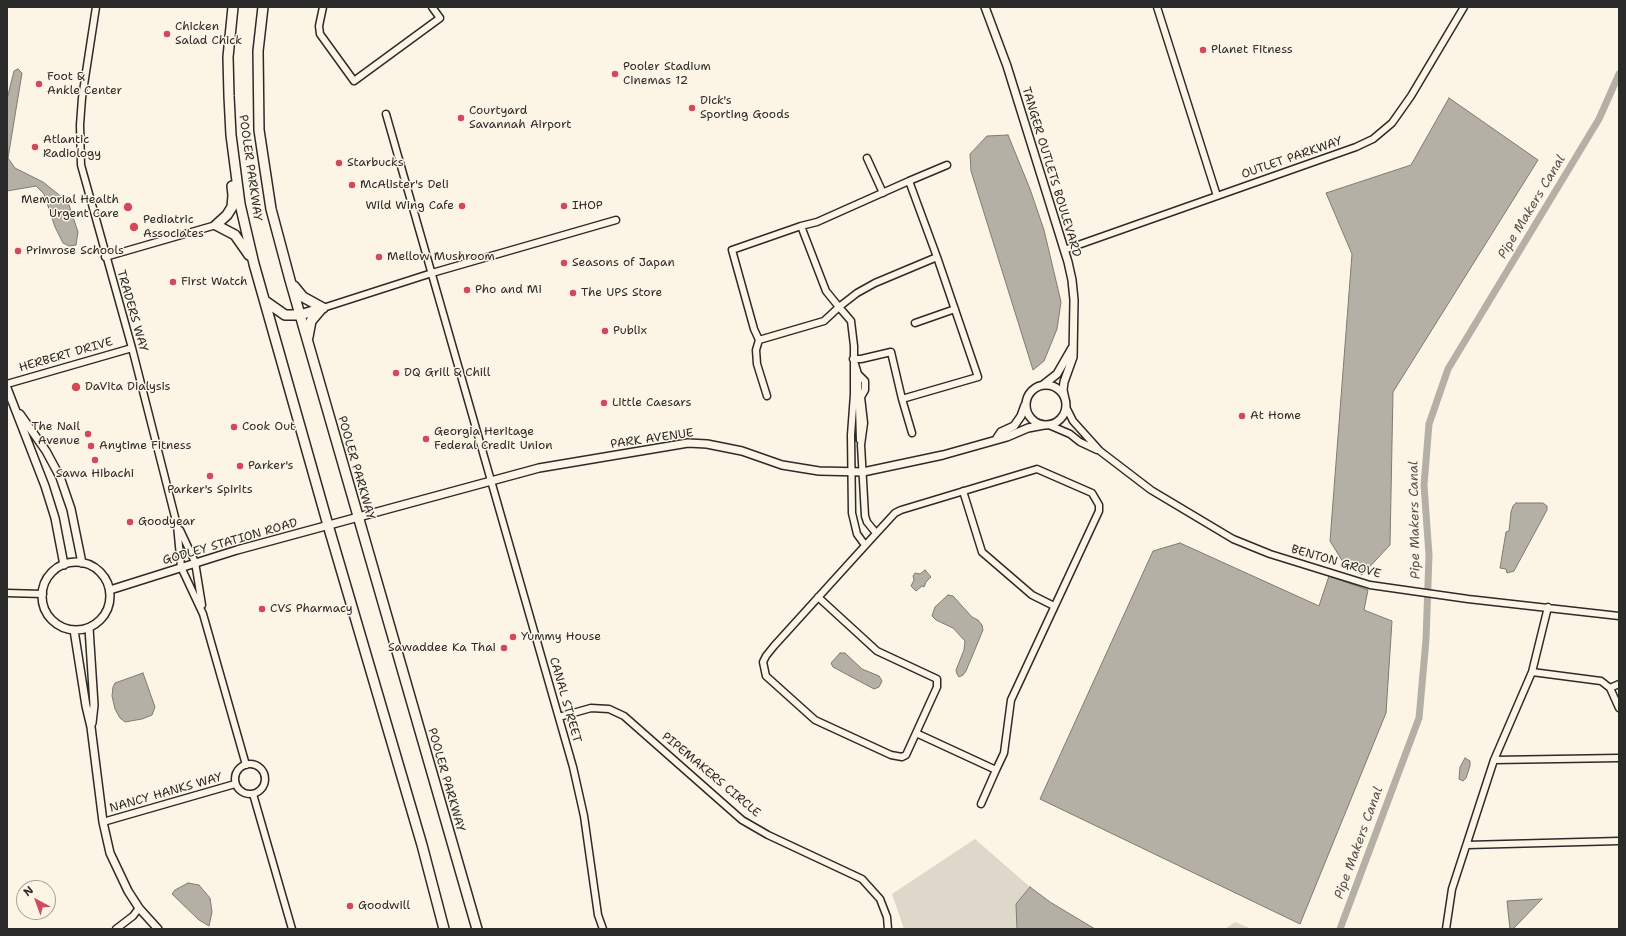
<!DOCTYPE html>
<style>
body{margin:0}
#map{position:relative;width:1626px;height:936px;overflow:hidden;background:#fcf5e5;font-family:"Shantell Sans",sans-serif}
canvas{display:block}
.frame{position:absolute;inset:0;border:8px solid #2b2b2b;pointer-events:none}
.north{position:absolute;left:16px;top:880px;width:40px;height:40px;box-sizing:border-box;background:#fcf5e5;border:1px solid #a8a49b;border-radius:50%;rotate:319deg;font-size:11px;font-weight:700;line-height:16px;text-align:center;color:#2b2b2b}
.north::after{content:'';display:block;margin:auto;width:14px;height:18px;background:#d1495b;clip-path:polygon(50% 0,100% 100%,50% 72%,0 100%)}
</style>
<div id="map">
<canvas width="1626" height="936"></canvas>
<div class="frame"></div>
<div class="north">N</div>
</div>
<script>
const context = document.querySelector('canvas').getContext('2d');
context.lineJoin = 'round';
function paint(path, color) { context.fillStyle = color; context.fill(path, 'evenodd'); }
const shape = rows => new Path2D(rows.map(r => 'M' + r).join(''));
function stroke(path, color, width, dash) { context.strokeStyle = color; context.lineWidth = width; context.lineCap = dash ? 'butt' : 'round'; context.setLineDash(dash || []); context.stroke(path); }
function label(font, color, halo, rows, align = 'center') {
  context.font = font + ' "Shantell Sans",sans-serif'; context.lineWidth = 3; context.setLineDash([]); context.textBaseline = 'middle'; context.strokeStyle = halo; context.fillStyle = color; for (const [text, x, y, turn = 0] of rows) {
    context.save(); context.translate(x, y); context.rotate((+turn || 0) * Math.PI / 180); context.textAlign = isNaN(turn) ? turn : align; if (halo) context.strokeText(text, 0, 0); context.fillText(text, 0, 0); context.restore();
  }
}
paint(shape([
 [975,839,1030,887,1016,904,1017,929,904,929,892,894],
 [1235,922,1252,929,1225,929]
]), '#ded8ca');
const water = shape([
 [18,69,22,73,8,158,15,168,43,182,68,202,78,232,76,245,69,246,63,243,55,227,44,194,36,186,7,191,7,99,14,71,18,69],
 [1449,98,1538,160,1393,392,1390,545,1362,575,1343,562,1330,541,1352,254,1326,193,1411,165,1449,98],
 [1008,135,1030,189,1044,230,1061,302,1057,329,1044,361,1033,370,971,171,970,154,987,136,1008,135],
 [1516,503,1543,503,1547,506,1547,510,1514,571,1507,573,1506,569,1500,568,1506,532,1509,531,1511,512,1513,506,1516,503],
 [1180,543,1319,606,1329,576,1368,590,1364,610,1392,621,1386,713,1300,924,1040,799,1153,551,1180,543],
 [925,570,931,577,926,582,924,587,922,586,916,591,911,586,914,580,913,576,915,573,920,574,925,570],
 [948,595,953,596,972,617,978,620,982,625,983,630,966,671,963,675,959,677,957,674,956,670,964,650,965,641,953,628,936,620,932,616,935,607,948,595],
 [840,653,845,653,862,669,879,676,882,681,879,687,874,689,833,667,831,663,840,653],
 [143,673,155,707,152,715,142,719,125,722,120,718,115,709,112,696,113,687,115,683,143,673],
 [1465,758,1470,761,1470,766,1466,778,1463,781,1459,779,1460,767,1465,758],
 [188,883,199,885,210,898,212,912,209,926,199,920,172,894,175,890,188,883],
 [1030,887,1050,902,1095,929,1017,929,1016,904,1030,887],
 [1542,899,1513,929,1510,929,1507,901,1542,899]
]);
paint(water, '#b4b0a5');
stroke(water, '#7d7b74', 1);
stroke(shape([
 [1340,929,1419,718,1426,640,1429,555,1424,485,1429,424,1448,369,1599,119,1619,74]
]), '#b4b0a5', 7);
const minor = shape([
 [96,7,82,98,80,125,81,165,132,348,177,525,181,567,203,614,246,765],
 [323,7,319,26,320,34,354,81,440,18,432,7],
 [1157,7,1217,196],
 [386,114,573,767,584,816,598,915,603,929],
 [867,158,883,193],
 [909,181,947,165],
 [801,226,817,222,909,181,937,257,875,283,857,293,839,307,824,321,759,340,754,329,732,250,801,226,826,291,839,307,851,321,854,346,854,394,851,435,852,513,857,534,865,545],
 [1064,250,1356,147,1373,139,1392,123,1411,96,1464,7],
 [105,257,216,225],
 [323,308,432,273,616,220],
 [915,323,955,309],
 [759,340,756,350,757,364,767,396],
 [853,359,861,359,891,352,902,399,978,377,937,257],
 [855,364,858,374,865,381,865,390,861,397,864,423,861,445,865,516,867,522,876,533],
 [858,374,860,440],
 [7,384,132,348],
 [902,399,912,433],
 [1066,407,1073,421,1100,451,1151,490,1233,539,1270,554,1370,585,1468,599,1619,616],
 [1049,425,1070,434,1080,442,1097,450],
 [963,491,982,552,1032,595,1054,606],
 [180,530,195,562,202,605],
 [7,593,43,594],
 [818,597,877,651,937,679,937,687,906,755,902,757,891,755,815,720,766,676,763,662,766,656,774,646,872,538,895,513,901,510,1037,469,1092,493,1099,505,1099,511,1011,700,1004,753,996,770],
 [1532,672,1601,681,1610,688,1619,708],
 [1610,688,1619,684],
 [559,717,591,708,609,709,624,716,742,820,768,835,862,879,880,899,887,917,888,929],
 [916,733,996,770,981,804],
 [1494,760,1619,758],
 '235 779a15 15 0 1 1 30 0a15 15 0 1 1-30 0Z',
 [253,794,292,929],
 [103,822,235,784],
 [1467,845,1619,841],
 [116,929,133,916,139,908],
 [1446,929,1452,889,1494,760,1532,672,1548,607]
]);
const tertiary = shape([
 [985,7,1007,66,1068,262,1072,280,1074,300,1073,357,1064,382,1063,390,1065,399],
 '1026 405a20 20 0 1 1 40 0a20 20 0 1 1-40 0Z',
 [1043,385,1057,374,1072,348],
 [7,388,45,486,55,518,64,565],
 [20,414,46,451,60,477,71,509,82,563],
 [997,438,1001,432,1014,426,1021,416,1025,405],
 '42 596a34 34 0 1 1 68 0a34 34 0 1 1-68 0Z',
 [110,590,237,550,539,468,688,443,707,444,742,451,782,465,819,471,863,472,943,455,1007,437,1028,428,1044,425],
 [89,628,94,705,92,723],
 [74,630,86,706,91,727,103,822,110,853,128,891,139,908,158,929]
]);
const primary = shape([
 [233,7,228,57,229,96,231,135,240,204,254,264,328,525,422,845,444,929],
 [263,7,258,51,259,130,271,209,290,280,477,929],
 [232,186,233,195,232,207,227,215,216,225,235,235,249,255],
 [294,286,303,297,323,308],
 [265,301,285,315,300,315,323,308],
 [308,337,311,321,322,308]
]);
stroke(minor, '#2b2b2b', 9);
stroke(tertiary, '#2b2b2b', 10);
stroke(primary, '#2b2b2b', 12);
stroke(minor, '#fcf5e5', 6);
stroke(tertiary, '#fcf5e5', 7);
stroke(primary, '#fcf5e5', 9);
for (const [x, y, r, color] of [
 [167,34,4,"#d1495b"],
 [1203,50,4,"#d1495b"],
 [615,74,4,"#d1495b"],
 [39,84,4,"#d1495b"],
 [692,108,4,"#d1495b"],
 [461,118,4,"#d1495b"],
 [35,147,4,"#d1495b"],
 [339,163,4,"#d1495b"],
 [352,185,4,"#d1495b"],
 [462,206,4,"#d1495b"],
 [564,206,4,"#d1495b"],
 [128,207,5,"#d1495b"],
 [134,227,5,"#d1495b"],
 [18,251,4,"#d1495b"],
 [379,257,4,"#d1495b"],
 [564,263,4,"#d1495b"],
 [173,282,4,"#d1495b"],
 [467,290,4,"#d1495b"],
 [573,293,4,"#d1495b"],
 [605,331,4,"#d1495b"],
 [396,373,4,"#d1495b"],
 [76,387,5,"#d1495b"],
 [604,403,4,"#d1495b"],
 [1242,416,4,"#d1495b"],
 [234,427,4,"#d1495b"],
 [88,434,4,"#d1495b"],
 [426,439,4,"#d1495b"],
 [91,446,4,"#d1495b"],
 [95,460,4,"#d1495b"],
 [240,466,4,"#d1495b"],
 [210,476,4,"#d1495b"],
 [130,522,4,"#d1495b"],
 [262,609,4,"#d1495b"],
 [513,637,4,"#d1495b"],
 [504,648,4,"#d1495b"],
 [350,906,4,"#d1495b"]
]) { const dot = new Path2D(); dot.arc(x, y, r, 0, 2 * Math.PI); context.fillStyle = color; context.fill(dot); stroke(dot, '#fcf5e5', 1.5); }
label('12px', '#2b2b2b', '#fcf5e5', [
 ["Chicken",175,27],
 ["Salad Chick",175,41],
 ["Planet Fitness",1211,50],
 ["Pooler Stadium",623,67],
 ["Cinemas 12",623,81],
 ["Foot &",47,77],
 ["Ankle Center",47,91],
 ["Dick's",700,101],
 ["Sporting Goods",700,115],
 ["Courtyard",469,111],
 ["Savannah Airport",469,125],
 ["Atlantic",43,140],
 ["Radiology",43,154],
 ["Starbucks",347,163],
 ["McAlister's Deli",360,185],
 ["Memorial Health",119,200,"right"],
 ["Urgent Care",119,214,"right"],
 ["Wild Wing Cafe",454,206,"right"],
 ["IHOP",572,206],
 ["Pediatric",143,220],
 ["Associates",143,234],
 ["Primrose Schools",26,251],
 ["Mellow Mushroom",387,257],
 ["Seasons of Japan",572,263],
 ["First Watch",181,282],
 ["Pho and Mi",475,290],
 ["The UPS Store",581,293],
 ["Publix",613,331],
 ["DQ Grill & Chill",404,373],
 ["DaVita Dialysis",85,387],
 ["Little Caesars",612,403],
 ["At Home",1250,416],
 ["The Nail",80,427,"right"],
 ["Avenue",80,441,"right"],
 ["Cook Out",242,427],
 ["Georgia Heritage",434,432],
 ["Federal Credit Union",434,446],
 ["Anytime Fitness",99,446],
 ["Parker's",248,466],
 ["Sawa Hibachi",95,474,"center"],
 ["Parker's Spirits",210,490,"center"],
 ["Goodyear",138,522],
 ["CVS Pharmacy",270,609],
 ["Yummy House",521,637],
 ["Sawaddee Ka Thai",496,648,"right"],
 ["Goodwill",358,906]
], 'left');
label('12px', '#2b2b2b', '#fcf5e5', [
 ["OUTLET PARKWAY",1292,158,-19],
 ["POOLER PARKWAY",250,168,82],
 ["TANGER OUTLETS BOULEVARD",1051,172,73],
 ["TRADERS WAY",132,311,74],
 ["HERBERT DRIVE",66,355,-16],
 ["PARK AVENUE",652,439,-8],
 ["POOLER PARKWAY",356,468,74],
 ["GODLEY STATION ROAD",230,542,-16],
 ["BENTON GROVE",1336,562,16],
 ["CANAL STREET",565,700,74],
 ["PIPEMAKERS CIRCLE",711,775,40],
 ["POOLER PARKWAY",446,780,74],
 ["NANCY HANKS WAY",166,793,-16]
]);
label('italic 13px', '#545350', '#fcf5e5', [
 ["Pipe Makers Canal",1532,207,-59],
 ["Pipe Makers Canal",1415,520,-91],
 ["Pipe Makers Canal",1359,843,-70]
]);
</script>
